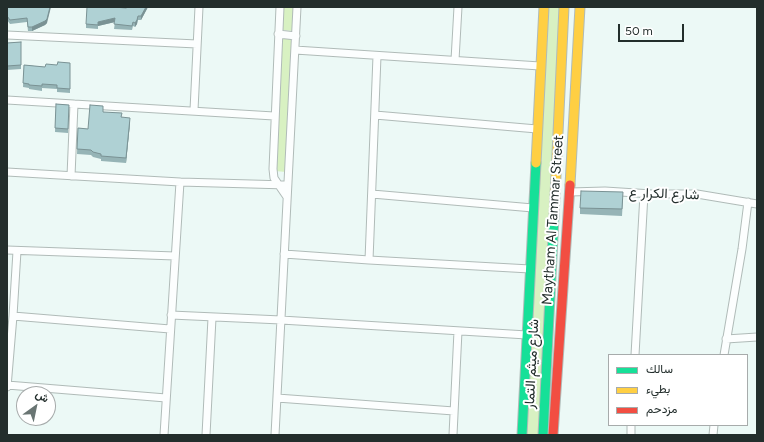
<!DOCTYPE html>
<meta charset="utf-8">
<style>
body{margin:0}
#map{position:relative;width:764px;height:442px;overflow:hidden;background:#ecf9f6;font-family:Figtree,Vazirmatn,sans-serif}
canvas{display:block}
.frame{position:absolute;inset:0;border:8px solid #232e2c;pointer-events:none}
.legend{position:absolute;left:608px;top:354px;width:140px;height:72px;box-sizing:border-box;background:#fff;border:1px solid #a7abab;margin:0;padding:5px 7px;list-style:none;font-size:12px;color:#232e2c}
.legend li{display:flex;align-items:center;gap:8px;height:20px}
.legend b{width:20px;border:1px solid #a7abab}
.north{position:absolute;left:16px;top:386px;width:40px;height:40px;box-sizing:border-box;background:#fff;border:1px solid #a7abab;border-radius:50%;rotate:33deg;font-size:11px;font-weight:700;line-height:16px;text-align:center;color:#232e2c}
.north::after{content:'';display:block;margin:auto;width:14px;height:18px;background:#697573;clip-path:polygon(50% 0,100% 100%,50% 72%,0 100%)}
.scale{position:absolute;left:618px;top:24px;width:66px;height:18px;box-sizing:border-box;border:2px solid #232e2c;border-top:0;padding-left:5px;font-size:12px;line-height:14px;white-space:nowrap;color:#232e2c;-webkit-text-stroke:3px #fff;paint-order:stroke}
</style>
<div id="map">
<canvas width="764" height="442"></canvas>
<div class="frame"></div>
<ul class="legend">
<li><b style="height:5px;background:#16e098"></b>سالك</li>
<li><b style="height:5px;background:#ffcf43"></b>بطيء</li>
<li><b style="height:5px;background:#f24e42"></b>مزدحم</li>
</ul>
<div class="north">ش</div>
<div class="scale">50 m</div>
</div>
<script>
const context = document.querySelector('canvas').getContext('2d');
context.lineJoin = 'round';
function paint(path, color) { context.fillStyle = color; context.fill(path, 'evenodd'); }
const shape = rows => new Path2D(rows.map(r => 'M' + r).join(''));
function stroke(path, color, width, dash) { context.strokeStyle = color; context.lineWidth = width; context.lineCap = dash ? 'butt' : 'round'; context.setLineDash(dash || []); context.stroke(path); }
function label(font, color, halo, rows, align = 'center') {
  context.font = font + ' Figtree,Vazirmatn,sans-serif'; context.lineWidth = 4; context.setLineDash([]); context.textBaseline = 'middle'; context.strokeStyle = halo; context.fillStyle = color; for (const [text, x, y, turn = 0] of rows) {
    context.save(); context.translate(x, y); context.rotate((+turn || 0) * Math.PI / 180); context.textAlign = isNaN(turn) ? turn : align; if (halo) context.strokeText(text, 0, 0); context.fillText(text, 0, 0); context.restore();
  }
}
paint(shape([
 [282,7,295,7,294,31,281,30],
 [546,7,561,7,539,435,524,435],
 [281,39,292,39,286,172,275,171]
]), '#d8f1c2');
const street = shape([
 [280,7,273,169,274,178,287,197],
 [278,34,296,36],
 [7,35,197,44],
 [295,50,540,66],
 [455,60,458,7],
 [7,100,274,116],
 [194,110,199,7],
 [375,115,537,129],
 [7,172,180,182,287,185],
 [71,176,74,104],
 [570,192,605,191,652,194,697,194,757,204],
 [372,194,533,208],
 [7,250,175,256],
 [17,251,13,316,170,329],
 [284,254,369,260,377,56],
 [369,260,530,269],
 [171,315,281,320,527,335],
 [726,339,757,337],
 [635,355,644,194],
 [724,355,742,249,748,202],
 [7,385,166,398],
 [7,387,13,316],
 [277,398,454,411],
 [164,435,180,182],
 [206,435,212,318],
 [275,435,297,7],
 [453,435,458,331],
 [631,435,631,425],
 [713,435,714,425]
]);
const fast = shape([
 [522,435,536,163],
 [543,435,554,217]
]);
const slow = shape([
 [536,163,544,7],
 [570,185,580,7],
 [554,217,564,7]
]);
const jam = shape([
 [553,435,570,185]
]);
stroke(street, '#b0bbb8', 9);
stroke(fast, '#b0bbb8', 11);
stroke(slow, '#b0bbb8', 11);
stroke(jam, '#b0bbb8', 11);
stroke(street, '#fcfefe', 7);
stroke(fast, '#16e098', 9);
stroke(slow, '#ffcf43', 9);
stroke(jam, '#f24e42', 9);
paint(shape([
 [7,7,47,23,45,25,32,31,28,31,27,22,10,24,7,20],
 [128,7,148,7,141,20,138,20,137,24,135,27,133,26,132,30,114,29,115,22,98,26,98,29,86,28,86,24],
 [21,42,21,69,7,70,7,43],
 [70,63,70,93,57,92,57,89,42,88,42,91,29,89,29,88,23,87,24,65,45,67],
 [56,104,69,105,68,133,55,132],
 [103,112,122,117,130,123,126,163,101,161,101,159,93,157,91,155,77,154,78,128,88,129],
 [623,199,622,216,580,214,580,208]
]), '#96b4b6');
paint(shape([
 [50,7,51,7,47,23,45,25,32,31,32,27],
 [146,7,148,7,141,20,141,16],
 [138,16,137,24,135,27,135,23],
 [115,18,115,22,98,26,98,22],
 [130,118,130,123,126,163,126,158]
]), '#7a9294');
const building = shape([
 [7,7,50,7,47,19,45,21,32,27,28,27,27,18,10,20,7,16,7,7],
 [87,7,114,7,126,8,128,7,146,7,141,16,138,16,137,20,135,23,133,22,132,26,114,24,115,18,98,22,98,25,86,24,87,7],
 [21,42,21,65,7,66,7,43,21,42],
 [58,62,70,63,70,89,57,88,57,85,42,84,42,86,29,85,29,84,23,83,24,65,45,67,46,64,57,65,58,62],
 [56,104,69,105,68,129,55,128,56,104],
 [90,105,103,106,103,112,122,113,121,117,130,118,126,158,101,156,101,154,93,152,91,150,77,149,78,128,88,129,90,105],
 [581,191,623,192,622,209,580,208,581,191]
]);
paint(building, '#afd1d4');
stroke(building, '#7a9294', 1);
label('14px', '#232e2c', '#fff', [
 ["شارع الكرار ع",664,194,2],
 ["Maytham Al Tammar Street",553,220,-86],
 ["شارع ميثم التمار",532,364,-87]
]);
</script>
